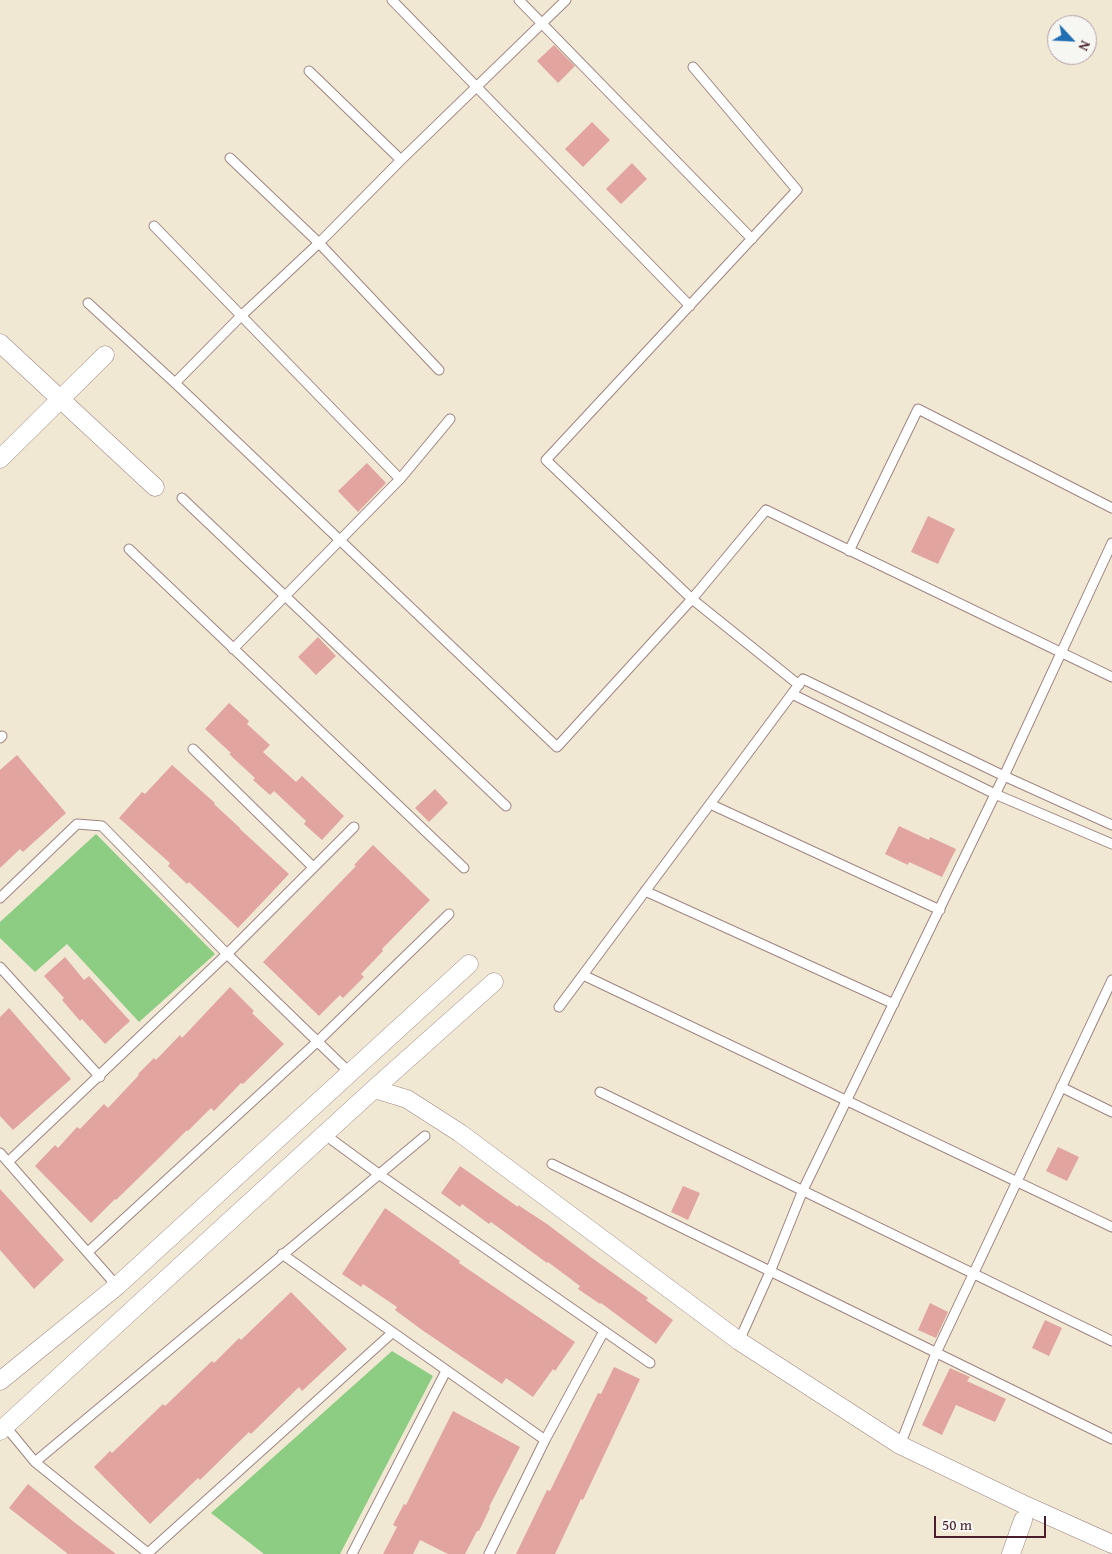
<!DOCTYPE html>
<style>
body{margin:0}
#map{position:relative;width:1112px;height:1554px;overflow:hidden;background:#f1e8d4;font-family:"Gentium Book Plus",serif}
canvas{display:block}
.north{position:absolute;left:1047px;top:15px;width:50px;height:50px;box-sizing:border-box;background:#f6f6f2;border:1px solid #b1a0a2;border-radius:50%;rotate:115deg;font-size:14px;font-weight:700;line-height:20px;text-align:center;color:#4a1f2b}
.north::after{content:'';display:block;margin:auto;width:18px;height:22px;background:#1f6fb2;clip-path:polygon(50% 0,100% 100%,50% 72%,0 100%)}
.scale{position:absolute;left:934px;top:1516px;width:112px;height:22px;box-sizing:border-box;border:2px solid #4a1f2b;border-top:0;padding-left:6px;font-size:15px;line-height:18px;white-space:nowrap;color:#4a1f2b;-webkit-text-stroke:4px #f6f6f2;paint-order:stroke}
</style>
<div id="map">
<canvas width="1112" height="1554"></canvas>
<div class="north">N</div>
<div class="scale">50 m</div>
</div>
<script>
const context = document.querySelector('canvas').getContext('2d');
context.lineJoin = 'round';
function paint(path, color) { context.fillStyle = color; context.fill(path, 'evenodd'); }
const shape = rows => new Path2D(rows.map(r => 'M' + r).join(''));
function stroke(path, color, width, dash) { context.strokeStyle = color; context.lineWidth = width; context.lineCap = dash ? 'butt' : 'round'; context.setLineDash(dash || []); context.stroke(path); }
paint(shape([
 [96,834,215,954,139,1022,67,944,35,972,0,938,0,922],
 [392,1351,433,1376,340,1554,264,1554,211,1513]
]), '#8dcc83');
paint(shape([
 [554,45,575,66,558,83,537,61],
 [592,122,610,140,583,167,565,149],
 [632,163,647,179,621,204,606,189],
 [367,463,386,483,358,512,338,491],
 [928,516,955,529,938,564,911,552],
 [318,637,336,656,316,675,298,657],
 [229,703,249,721,247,724,270,745,263,752,296,782,302,776,344,816,322,840,304,824,306,821,274,791,270,795,253,780,255,778,229,754,231,753,205,729],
 [17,755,66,813,23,852,20,849,0,868,0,770],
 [172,765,215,803,214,804,240,828,240,829,289,874,238,928,189,882,187,884,168,866,170,863,119,818,142,792,145,794],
 [435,789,448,803,429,822,415,808],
 [899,826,929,840,930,837,956,849,942,877,909,862,908,865,885,854],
 [373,845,430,900,382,949,383,951,361,974,364,977,343,998,340,995,319,1016,263,962,356,866,354,865],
 [65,957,84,980,89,976,130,1021,105,1044,82,1019,80,1021,62,1000,64,998,44,976],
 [230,987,254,1011,252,1013,284,1044,243,1084,241,1083,214,1111,211,1108,188,1131,187,1130,161,1156,116,1200,115,1199,91,1223,35,1166,55,1145,58,1148,77,1127,80,1129,104,1104,108,1108,139,1075,138,1074,154,1058,156,1060,180,1035,182,1038],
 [9,1008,71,1079,13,1130,0,1116,0,1017],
 [1058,1147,1079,1157,1067,1181,1046,1171],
 [460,1166,518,1207,518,1205,547,1224,592,1258,648,1298,646,1300,673,1320,656,1344,601,1303,600,1304,578,1289,580,1286,548,1262,547,1263,491,1222,489,1224,462,1204,460,1207,441,1193],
 [683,1186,700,1193,688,1220,671,1212],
 [0,1189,64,1260,34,1289,0,1250],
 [385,1208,460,1261,459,1263,575,1342,555,1371,553,1369,533,1397,506,1378,502,1384,422,1330,395,1310,397,1307,363,1284,361,1287,342,1274],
 [291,1292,347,1349,302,1391,299,1387,251,1434,249,1432,200,1480,198,1478,150,1524,94,1467,110,1451,112,1453,163,1404,165,1406,212,1361,214,1363,239,1338,241,1340],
 [930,1303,948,1312,936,1338,918,1330],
 [1045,1320,1062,1328,1049,1356,1032,1348],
 [614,1367,640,1379,583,1500,581,1499,555,1554,516,1554,547,1490,550,1491,598,1393,601,1394],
 [950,1368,970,1377,967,1381,1006,1399,995,1422,956,1405,942,1435,922,1425],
 [453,1411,520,1447,489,1507,490,1508,479,1531,477,1531,465,1554,448,1554,420,1540,413,1554,383,1554,397,1527,393,1525,404,1504,406,1505],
 [28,1484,74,1522,116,1554,68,1554,9,1508]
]), '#e1a49f');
const lane = shape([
 [392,0,690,306],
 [519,0,752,239],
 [693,67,797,190,546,460,692,599,799,685],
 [309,71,401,160],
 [230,158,319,243,439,370],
 [154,226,400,479],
 [88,303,175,383,557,747,692,599,766,510,1112,677],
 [175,383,241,316,319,243,401,160,566,0],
 [182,498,506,806],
 [129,549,464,868],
 [849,551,918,409,1112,508],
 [233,649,400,479,450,419],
 [792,694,995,794,1112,844],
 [0,738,2,736],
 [193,749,313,867],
 [710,804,940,910],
 [645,891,894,1004],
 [0,898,77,824,102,826,227,954,350,1073],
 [0,967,100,1077],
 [583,975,1112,1227],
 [559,1007,803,679,1004,776,1112,825],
 [1061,1087,1112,1112],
 [600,1092,1112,1341],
 [324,1134,380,1175,650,1363],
 [0,1153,117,1286],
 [8,1162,227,954,354,827],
 [552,1164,1112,1439],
 [88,1252,317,1042,449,914],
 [282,1254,545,1440],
 [739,1341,770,1272,803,1190,1004,776,1112,543],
 [6,1427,35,1462,149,1554],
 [900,1445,936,1353,1112,980],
 [35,1462,425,1136],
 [148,1553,392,1333],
 [352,1554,446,1371],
 [489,1554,545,1440,604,1331]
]);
const street = shape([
 [0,343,155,487],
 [0,459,105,355],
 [374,1089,407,1099,460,1133,739,1341,900,1445,1027,1506,1112,1544],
 [0,1381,117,1286,469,964],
 [0,1431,374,1089,494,982],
 [1011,1554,1023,1520]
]);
stroke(lane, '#9e8480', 11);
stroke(street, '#9e8480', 19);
stroke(lane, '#fff', 9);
stroke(street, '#fff', 18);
</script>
